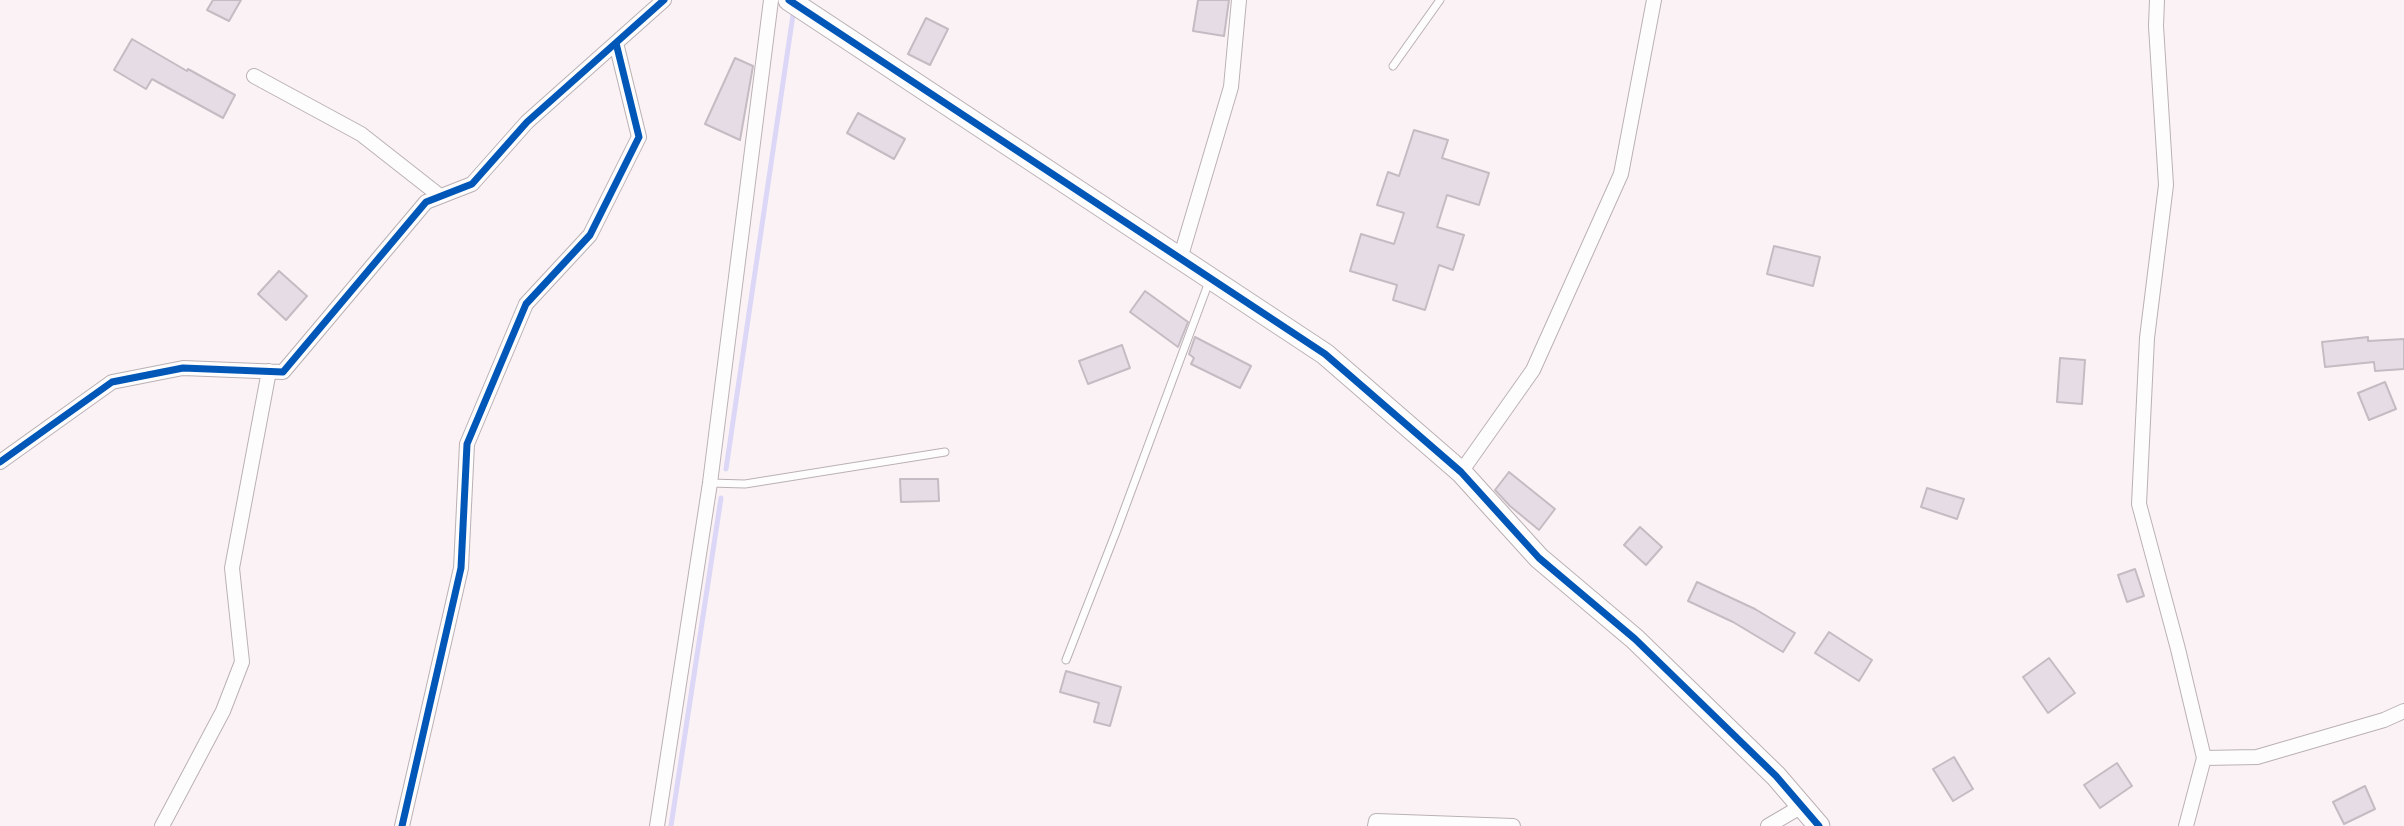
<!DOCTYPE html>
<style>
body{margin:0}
canvas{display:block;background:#faf2f5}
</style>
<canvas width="2404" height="826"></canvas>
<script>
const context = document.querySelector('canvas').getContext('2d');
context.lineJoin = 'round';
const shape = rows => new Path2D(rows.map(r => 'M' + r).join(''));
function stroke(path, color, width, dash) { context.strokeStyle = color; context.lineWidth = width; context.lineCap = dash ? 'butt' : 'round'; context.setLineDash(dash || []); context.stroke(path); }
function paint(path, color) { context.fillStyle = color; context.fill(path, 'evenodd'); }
stroke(shape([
 [726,469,794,8],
 [671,826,721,498]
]), '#dcd7f6', 5);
const building = shape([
 [213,0,241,0,229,21,207,10,213,0],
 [1198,0,1229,0,1224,36,1193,31,1198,0],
 [926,18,948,29,930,65,908,54,926,18],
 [132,39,187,71,188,69,235,95,223,118,152,79,146,89,114,70,132,39],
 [735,58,753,66,740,140,705,124,735,58],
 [858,113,905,139,894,159,847,133,858,113],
 [1414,130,1448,140,1442,158,1489,173,1479,205,1447,195,1437,227,1464,235,1453,270,1439,265,1425,310,1393,300,1397,285,1350,271,1361,234,1394,244,1404,213,1377,205,1388,172,1399,176,1414,130],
 [1774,246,1820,257,1813,286,1767,274,1774,246],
 [279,271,307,296,286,320,258,294,279,271],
 [1145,291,1188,322,1178,347,1130,312,1145,291],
 [1195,337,1251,366,1240,388,1191,364,1194,358,1189,354,1195,337],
 [2368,337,2368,341,2404,339,2404,369,2375,371,2374,362,2325,367,2322,342,2368,337],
 [1122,345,1130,368,1088,384,1079,361,1122,345],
 [2060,358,2085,360,2082,404,2057,402,2060,358],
 [2385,382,2396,409,2369,420,2358,393,2385,382],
 [1509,472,1555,509,1539,530,1510,506,1495,490,1509,472],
 [900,479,938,479,939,501,901,502,900,479],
 [1927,488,1964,499,1957,519,1921,507,1927,488],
 [1640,527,1662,547,1646,565,1624,545,1640,527],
 [2135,569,2144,596,2127,602,2118,575,2135,569],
 [1697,582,1755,609,1795,633,1783,652,1733,622,1688,601,1697,582],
 [1829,632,1872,660,1859,681,1815,653,1829,632],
 [2049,658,2075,693,2048,713,2023,677,2049,658],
 [1066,671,1121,687,1110,726,1094,722,1099,703,1060,692,1066,671],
 [1954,757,1973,789,1953,801,1933,769,1954,757],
 [2117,763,2132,786,2100,808,2084,785,2117,763],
 [2365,786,2375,809,2344,824,2333,802,2365,786]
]);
paint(building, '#e6dce5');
stroke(building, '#c4bcc2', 2);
const lane = shape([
 [1393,66,1440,0],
 [710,483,745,484,945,452],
 [1066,660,1116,532,1210,279]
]);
const street = shape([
 [2157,0,2156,26,2166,185,2147,338,2139,504,2178,649,2204,758,2186,826],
 [254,76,361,134,440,196],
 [1180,259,1231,87,1239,0],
 [0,462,112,382,183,368,283,372,426,202,472,184,527,122,664,0],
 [1461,472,1533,370,1621,174,1654,0],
 [2204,758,2257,757,2384,720,2404,711],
 [162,826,223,711,242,662,232,568,269,371],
 [402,826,461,568,467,444,526,304,590,235,639,137,616,43],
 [657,826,710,483,771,0],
 [1375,826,1376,821,1513,826],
 [1768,826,1802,806]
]);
const secondary = shape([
 [789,0,1325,354,1461,472,1539,558,1635,639,1776,776,1819,826]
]);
stroke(lane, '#bbb1b5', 9);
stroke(street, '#bbb1b5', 16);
stroke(secondary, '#bbb1b5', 23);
stroke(lane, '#fefdfe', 7);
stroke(street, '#fefdfe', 14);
stroke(secondary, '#fefdfe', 21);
stroke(shape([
 [789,0,1325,354,1461,472,1539,558,1635,639,1776,776,1819,826],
 [0,462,112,382,183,368,283,372,426,202,472,184,527,122,664,0],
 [402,826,461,568,467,444,526,304,590,235,639,137,616,43]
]), '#0057b8', 7);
</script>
